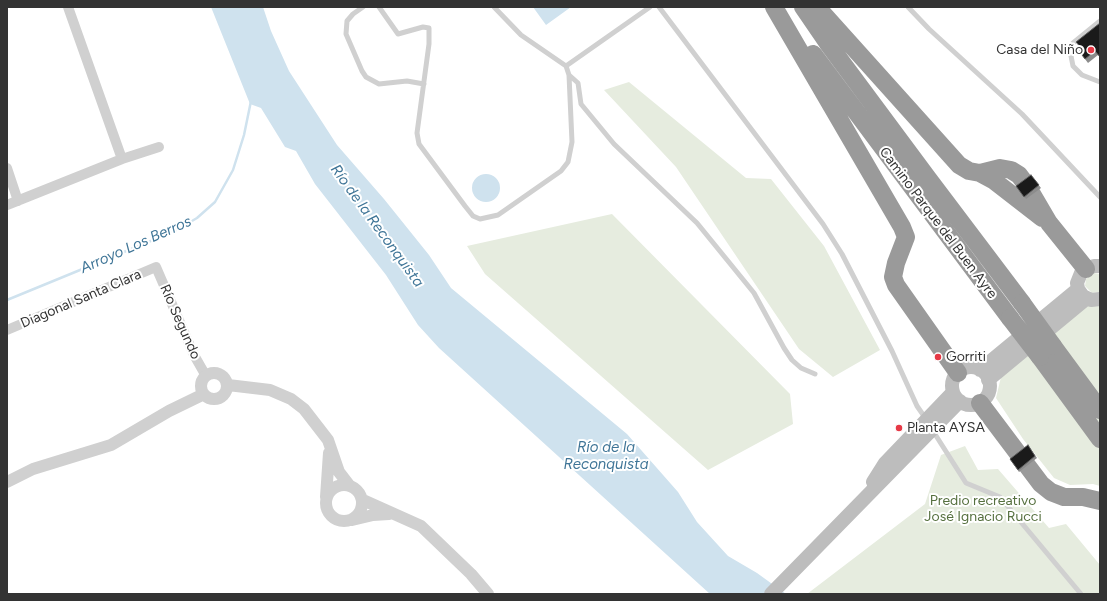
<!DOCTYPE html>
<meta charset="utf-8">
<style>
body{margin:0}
#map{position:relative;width:1107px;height:601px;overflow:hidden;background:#fff;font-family:Figtree,sans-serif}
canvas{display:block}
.frame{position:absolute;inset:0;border:8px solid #333;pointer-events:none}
</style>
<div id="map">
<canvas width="1107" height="601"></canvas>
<div class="frame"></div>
</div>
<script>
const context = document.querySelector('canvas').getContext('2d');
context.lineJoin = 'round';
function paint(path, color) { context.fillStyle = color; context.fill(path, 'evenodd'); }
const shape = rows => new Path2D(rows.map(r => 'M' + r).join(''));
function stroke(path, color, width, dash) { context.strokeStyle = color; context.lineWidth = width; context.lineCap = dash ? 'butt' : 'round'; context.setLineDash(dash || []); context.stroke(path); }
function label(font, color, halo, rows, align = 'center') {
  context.font = font + ' Figtree,sans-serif'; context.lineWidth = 4; context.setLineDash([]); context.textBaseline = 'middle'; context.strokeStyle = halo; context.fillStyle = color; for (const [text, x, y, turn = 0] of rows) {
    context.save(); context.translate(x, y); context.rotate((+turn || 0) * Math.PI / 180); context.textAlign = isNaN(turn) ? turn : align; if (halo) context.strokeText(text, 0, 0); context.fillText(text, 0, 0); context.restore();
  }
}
paint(shape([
 [629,82,746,178,771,179,824,246,880,350,833,377,799,349,676,167,604,90],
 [612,214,790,394,793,424,708,470,485,274,467,246],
 [1094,273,1100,274,1100,292,1092,293,1085,286,1086,279],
 [1086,304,1100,306,1100,486,1093,484,1070,485,1054,478,1023,439,996,398,1001,377],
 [965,446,978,470,998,469,1049,528,1066,524,1100,565,1100,594,807,594,925,504,941,455]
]), '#e6ecdf');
paint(shape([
 [211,7,263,7,271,31,289,71,337,145,384,199,429,255,451,288,627,434,678,492,697,522,728,556,757,573,786,594,710,594,439,348,418,325,386,275,315,184,296,151,285,147,261,108,250,104],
 [533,7,571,7,546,25],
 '472 188a14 14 0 1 1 28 0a14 14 0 1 1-28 0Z'
]), '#cfe2ee');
stroke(shape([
 [7,300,175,231,197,218,215,202,233,170,244,135,251,101]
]), '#cfe2ee', 2.5);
stroke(shape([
 [363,7,353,14,347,21,346,34,362,71,366,77,379,84,407,81,424,84],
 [379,7,398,34,423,27,429,28,429,44,417,133,419,144,465,206,473,216,480,219,498,215,561,171,568,162,572,142,569,75,566,66],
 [494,7,521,35,566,66,650,7],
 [659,7,823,224,842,254,892,351,917,406,926,419],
 [908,7,929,29,1022,114,1100,197],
 [1100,21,1073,43,1070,51,1073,66,1082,75,1100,82],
 [569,75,578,83,581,104,614,144,697,223,754,293,784,348,792,360,801,368,815,374],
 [933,431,966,483,1000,497,1081,594]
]), '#d0d0d0', 5);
stroke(shape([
 [68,7,122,159],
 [7,168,18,201],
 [7,205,122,159,159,147],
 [7,330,156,267,194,355,206,376]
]), '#d0d0d0', 10);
stroke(shape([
 '201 386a13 13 0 1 1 26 0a13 13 0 1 1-26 0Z',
 [228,385,270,390,291,399,304,409,328,440,339,472,349,485],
 [7,482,33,469,111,445,169,411,204,394],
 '326 503a18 18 0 1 1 36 0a18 18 0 1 1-36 0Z',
 [326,497,329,453],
 [363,500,421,526,471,574,488,594],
 [352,520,373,515,389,514]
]), '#d0d0d0', 12);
stroke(shape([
 [1100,266,1094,266,1086,269,1081,273,1077,283,1078,289,1083,296,1091,300,1100,299],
 '952 386a19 19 0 1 1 38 0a19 19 0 1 1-38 0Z',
 [980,370,1078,289],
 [988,380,1087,298],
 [873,482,885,463,953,392],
 [771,594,960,401]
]), '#bdbdbd', 14);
stroke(shape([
 [774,7,902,227,906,237,896,263,893,277,896,285,958,373],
 [803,7,829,45,927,177,1022,303],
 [817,7,959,165,969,171,980,173,1000,168,1011,170,1019,175,1025,183],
 [813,54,1010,318],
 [980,173,993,180,1042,218],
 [1032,194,1049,223,1086,269],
 [1053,346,1100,410],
 [1040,357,1100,439],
 [980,403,1041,484,1051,492,1064,497,1083,497,1100,501]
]), '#9a9a9a', 18);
stroke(shape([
 [1022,303,1053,346],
 [1010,318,1040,357]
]), '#9a9a9a', 18);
paint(shape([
 [1100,23,1098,55,1088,63,1079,51,1081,49],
 [1031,175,1041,188,1026,199,1016,186],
 [1028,445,1037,458,1019,472,1010,459]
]), '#8c8c8c');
const building = shape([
 [1100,23,1100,57,1095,51,1085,59,1079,51,1082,49,1076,42,1100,23],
 [1031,175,1039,185,1024,197,1016,186,1031,175],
 [1028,445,1035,456,1018,470,1010,459,1028,445]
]);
paint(building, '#1a1a1a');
stroke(building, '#5f5f5f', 1);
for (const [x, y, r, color] of [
 [1091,50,4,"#e63946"],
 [938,357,4,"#e63946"],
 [899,428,4,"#e63946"]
]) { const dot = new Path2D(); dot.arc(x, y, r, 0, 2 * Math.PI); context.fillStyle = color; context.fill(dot); stroke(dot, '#fff', 1.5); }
label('14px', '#333', '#fff', [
 ["Casa del Niño",1083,50,"right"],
 ["Gorriti",946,357],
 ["Planta AYSA",907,428]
], 'left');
label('14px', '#333', '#fff', [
 ["Camino Parque del Buen Ayre",938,223,53],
 ["Diagonal Santa Clara",81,299,-23],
 ["Río Segundo",180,322,66]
]);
label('14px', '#56703f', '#fff', [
 ["Predio recreativo",983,501],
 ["José Ignacio Rucci",983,517]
]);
label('italic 15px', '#3f7597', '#fff', [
 ["Río de la Reconquista",377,226,54],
 ["Arroyo Los Berros",136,245,-24],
 ["Río de la",606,448],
 ["Reconquista",606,465]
]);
</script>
